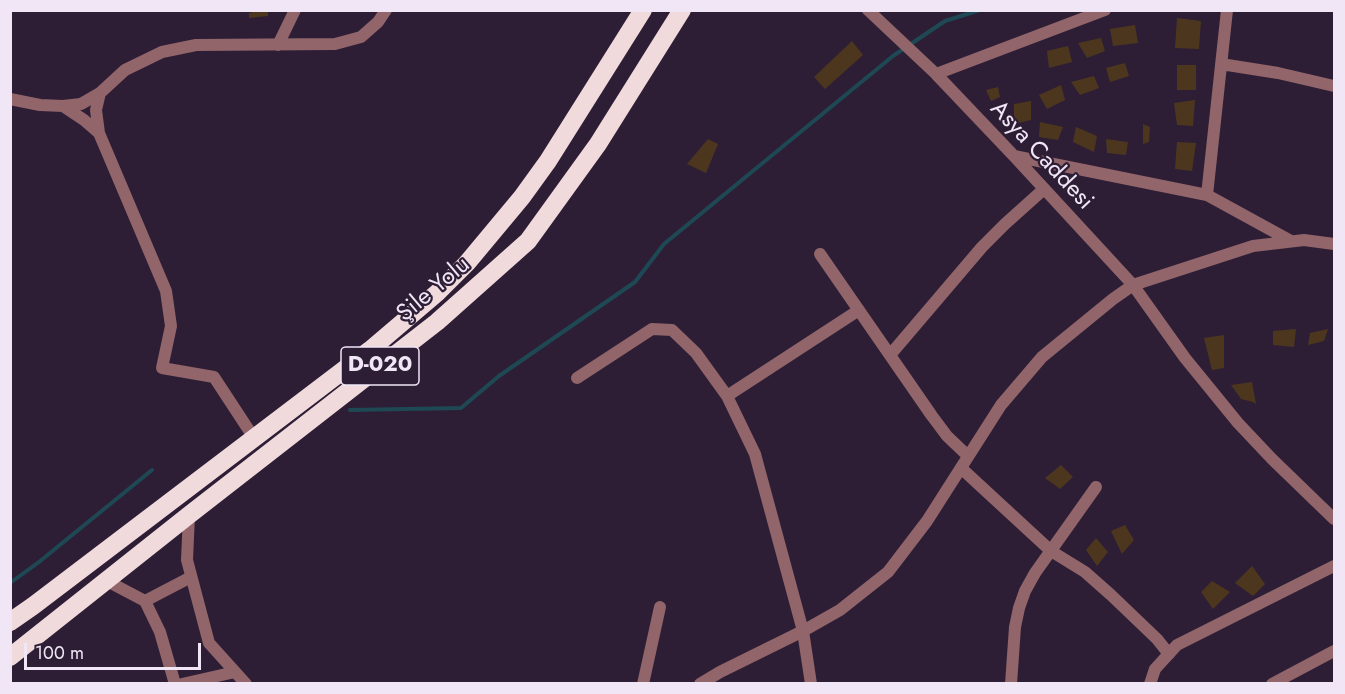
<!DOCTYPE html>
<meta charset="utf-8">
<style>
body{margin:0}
#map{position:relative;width:1345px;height:694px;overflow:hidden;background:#2d1e36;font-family:Jost,sans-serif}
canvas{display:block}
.frame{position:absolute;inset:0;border:12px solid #f0e6f6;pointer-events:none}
.scale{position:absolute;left:24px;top:643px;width:177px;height:27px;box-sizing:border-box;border:3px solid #f0e6f6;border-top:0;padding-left:8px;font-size:18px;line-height:21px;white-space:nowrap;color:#f0e6f6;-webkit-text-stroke:4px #2d1e36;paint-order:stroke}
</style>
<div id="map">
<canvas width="1345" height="694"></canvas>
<div class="frame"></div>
<div class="scale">100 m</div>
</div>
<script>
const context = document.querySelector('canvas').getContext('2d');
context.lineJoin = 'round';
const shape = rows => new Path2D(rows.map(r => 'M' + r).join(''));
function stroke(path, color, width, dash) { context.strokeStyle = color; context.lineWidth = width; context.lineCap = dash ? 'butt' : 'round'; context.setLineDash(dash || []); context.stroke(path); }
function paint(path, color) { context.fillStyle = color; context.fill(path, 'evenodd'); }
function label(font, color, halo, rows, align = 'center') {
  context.font = font + ' Jost,sans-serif'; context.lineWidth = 4.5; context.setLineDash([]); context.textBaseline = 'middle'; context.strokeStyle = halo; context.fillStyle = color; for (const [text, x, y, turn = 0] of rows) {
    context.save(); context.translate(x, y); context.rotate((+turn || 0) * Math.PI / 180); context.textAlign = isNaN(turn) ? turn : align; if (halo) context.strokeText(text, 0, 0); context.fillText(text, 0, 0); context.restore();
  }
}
stroke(shape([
 [350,410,461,408,499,376,635,282,664,244,893,56,945,21,980,10],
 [10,583,39,562,152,470]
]), '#1e4954', 4);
paint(shape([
 [261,10,268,10,268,16,249,18,249,13],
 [1177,18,1201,21,1199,49,1175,48],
 [1135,25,1138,43,1113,46,1110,29],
 [1101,38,1105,51,1087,58,1078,43],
 [852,41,863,55,825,89,814,77],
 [1068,46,1072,62,1049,68,1047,51],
 [1125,63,1129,76,1110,82,1106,68],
 [1177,65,1196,65,1196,90,1177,90],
 [1094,76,1099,88,1080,95,1071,82],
 [1061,85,1065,100,1047,109,1039,95],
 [998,87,1000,97,991,101,986,90],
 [1195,100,1193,126,1177,125,1174,103],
 [1031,101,1031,120,1014,124,1014,104],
 [1040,122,1063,127,1058,140,1039,137],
 [1143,124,1150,127,1149,142,1143,144],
 [1076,127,1097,136,1094,152,1073,142],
 [708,139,718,144,706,173,687,164],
 [1106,139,1128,142,1126,155,1107,153],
 [1177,142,1196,143,1192,171,1175,169],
 [1296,329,1294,347,1273,345,1273,331],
 [1328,329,1324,341,1308,345,1310,333],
 [1224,335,1224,368,1212,370,1204,338],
 [1252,382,1256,404,1253,402,1241,399,1231,385],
 [1061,465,1073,477,1060,489,1045,478],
 [1125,525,1134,540,1122,554,1111,531],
 [1096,538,1108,552,1097,566,1086,550],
 [1252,566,1265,584,1253,596,1235,583],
 [1212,581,1230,592,1213,609,1201,592]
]), '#4c371e');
stroke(shape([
 [868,10,936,74,1014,156,1133,285,1185,358,1238,423,1272,459,1334,519],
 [1227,10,1207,195,1291,241],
 [278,45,295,10],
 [1221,64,1278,73,1334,86],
 [936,74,1105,10],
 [100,93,96,110,99,133,166,291,171,326,162,368,214,377,254,438],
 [10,99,40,105,63,106,84,120,99,133],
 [63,106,81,104,100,93,125,70,162,52,196,45,335,44,361,37,378,22,386,10],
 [1014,156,1207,195],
 [820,254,932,416,947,436,968,456],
 [890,355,982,247,1005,224,1044,189],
 [577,378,652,329,672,330,696,353,727,396,755,454,803,631,811,684],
 [727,396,859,310],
 [961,468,1051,551,1085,572,1111,595,1157,639,1169,654],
 [189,515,187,560,209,643,246,684],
 [107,581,145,601,160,632,175,684],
 [145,601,191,577],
 [182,684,235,672],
 [643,684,660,607],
 [700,684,720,672,803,631,840,610,888,572,927,521,1001,405,1042,357,1113,299,1133,285,1253,246,1304,240,1334,244],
 [1011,684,1015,627,1019,608,1025,591,1035,573,1096,487],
 [1150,684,1155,669,1177,645,1334,566],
 [1272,684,1334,651]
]), '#916569', 12);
stroke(shape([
 [10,622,33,606,370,350,437,293,467,263,522,197,548,161,643,10],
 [10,657,189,515,437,322,528,241,598,144,682,10]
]), '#f1dadc', 18);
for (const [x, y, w] of [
 [380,366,78]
]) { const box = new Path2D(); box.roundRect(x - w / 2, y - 19, w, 38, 4.5); context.fillStyle = '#2d1e36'; context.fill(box); stroke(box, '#f0e6f6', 1.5); }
label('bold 22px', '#f0e6f6', null, [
 ["D-020",380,366]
]);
label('24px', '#f0e6f6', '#2d1e36', [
 ["Asya Caddesi",1041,156,47],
 ["Şile Yolu",434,290,-40]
]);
</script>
